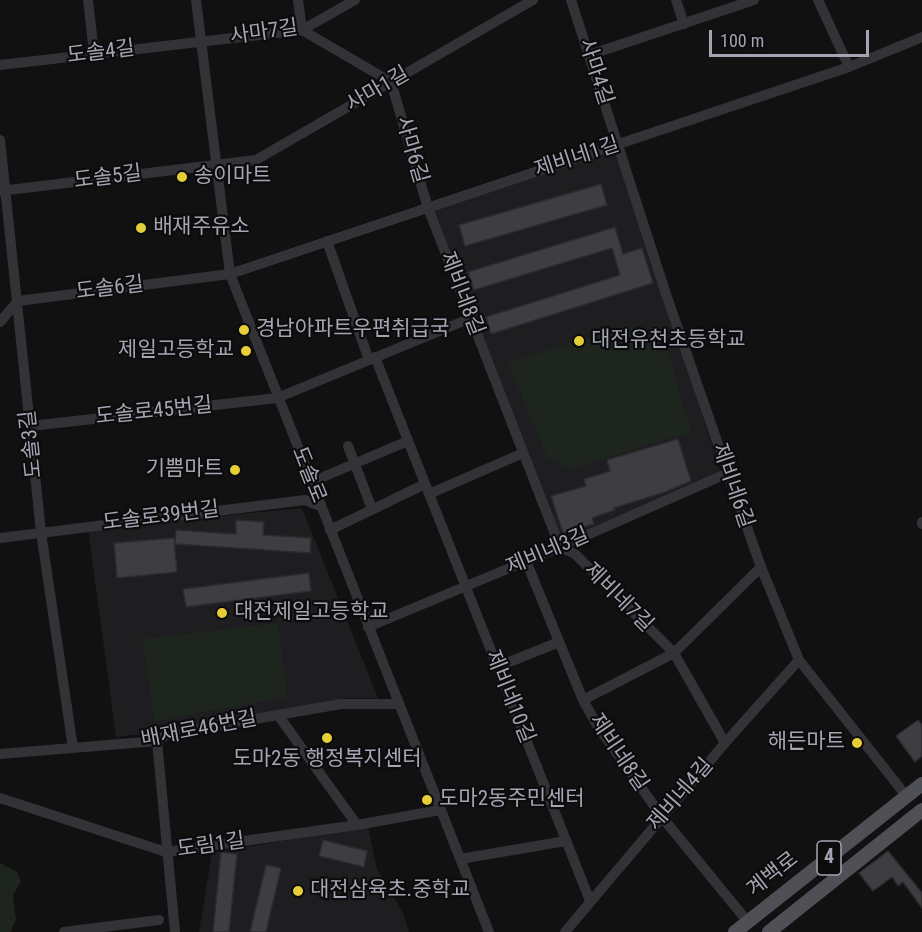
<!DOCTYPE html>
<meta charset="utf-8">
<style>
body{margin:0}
#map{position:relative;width:922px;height:932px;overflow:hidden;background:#111112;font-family:"Roboto Condensed",sans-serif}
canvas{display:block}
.scale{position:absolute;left:709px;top:30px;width:160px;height:27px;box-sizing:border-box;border:3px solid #a3a5b2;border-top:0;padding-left:8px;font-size:18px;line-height:21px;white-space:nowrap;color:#a3a5b2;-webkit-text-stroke:4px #0c0c0d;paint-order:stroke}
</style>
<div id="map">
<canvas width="922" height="932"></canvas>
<div class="scale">100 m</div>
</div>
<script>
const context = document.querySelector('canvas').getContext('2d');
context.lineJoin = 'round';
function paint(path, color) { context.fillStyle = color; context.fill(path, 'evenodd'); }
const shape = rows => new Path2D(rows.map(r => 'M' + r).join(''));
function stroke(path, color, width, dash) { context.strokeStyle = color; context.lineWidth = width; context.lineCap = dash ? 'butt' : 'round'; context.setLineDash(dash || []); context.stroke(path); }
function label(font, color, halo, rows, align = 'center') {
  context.font = font + ' "Roboto Condensed","Noto Sans KR",sans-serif'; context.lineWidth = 4.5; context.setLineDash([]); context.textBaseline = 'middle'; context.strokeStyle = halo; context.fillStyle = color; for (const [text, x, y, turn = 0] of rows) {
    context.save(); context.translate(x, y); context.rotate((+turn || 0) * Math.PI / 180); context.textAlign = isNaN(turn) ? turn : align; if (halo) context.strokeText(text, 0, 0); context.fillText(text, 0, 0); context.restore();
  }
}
paint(shape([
 [618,144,721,474,558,543,428,208],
 [302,508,378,698,345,698,272,718,116,737,88,529],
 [368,826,377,869,403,913,409,932,199,932,212,853]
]), '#1e1d1f');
paint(shape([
 [629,325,642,334,659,342,668,352,691,432,570,469,547,457,508,363],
 [278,623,287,697,154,721,143,639],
 [0,863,17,872,21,882,13,895,16,920,10,932,0,932]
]), '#1e251f');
const building = shape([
 [601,184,607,205,465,246,459,225,601,184],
 [615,227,623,254,642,248,653,283,491,334,486,317,620,275,612,248,474,290,468,272,615,227],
 [678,439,691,481,665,492,614,508,615,510,592,518,594,524,563,533,551,496,586,486,584,479,610,471,607,460,678,439],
 [236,520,264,522,263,535,311,538,310,553,175,544,176,530,236,534,236,520],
 [174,538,177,572,117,578,114,543,174,538],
 [309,573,311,591,186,607,183,589,309,573],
 [918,720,922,725,922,756,915,762,896,736,918,720],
 [323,840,367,851,364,867,319,856,323,840],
 [888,851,922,893,922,908,903,882,898,886,892,877,873,891,859,873,888,851],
 [221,852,237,854,229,932,213,932,221,852],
 [266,865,281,868,266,932,250,932,266,865]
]);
paint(building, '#3e3e42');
stroke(building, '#2c2b2e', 1.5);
stroke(shape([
 [88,0,94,53],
 [196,0,230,274,489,932],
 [298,0,302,30,391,82,428,208,560,547,575,554,674,653,725,743],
 [571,0,666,294,728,473,761,567,799,660,907,797],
 [676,0,684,24],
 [818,0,849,67],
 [589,55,754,0],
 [0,65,302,30,355,0],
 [0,140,41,532,73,748],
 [0,191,256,160,533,0],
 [327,241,369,360],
 [0,322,18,301,230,274,849,67,922,37],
 [375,357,590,901],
 [31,426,277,398,471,318],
 [348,446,372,509],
 [311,482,408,441],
 [429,494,523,453],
 [922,522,922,524],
 [330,530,425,484],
 [0,538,305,500,320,506],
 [526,561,583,700,597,725,662,817,748,922],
 [368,627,560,547,728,473],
 [497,667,559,642],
 [583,700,674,653,761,567],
 [278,715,357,825],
 [157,741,175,932],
 [0,754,157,741,168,734,341,704,398,704],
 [0,798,166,852,357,825,440,810],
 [460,859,566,841],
 [64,932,159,920],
 [565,932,725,743,799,660]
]), '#333237', 10);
stroke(shape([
 [735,932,922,784],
 [769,932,922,810]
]), '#4f4f56', 14);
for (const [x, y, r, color] of [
 [182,177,6,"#e5ce37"],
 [141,228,6,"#e5ce37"],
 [244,330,6,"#e5ce37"],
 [579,341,6,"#e5ce37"],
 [246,351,6,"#e5ce37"],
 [235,470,6,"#e5ce37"],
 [222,613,6,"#e5ce37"],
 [327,738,6,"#e5ce37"],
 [857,743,6,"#e5ce37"],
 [427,800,6,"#e5ce37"],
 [298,891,6,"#e5ce37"]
]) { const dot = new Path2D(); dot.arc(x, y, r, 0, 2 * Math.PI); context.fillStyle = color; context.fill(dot); stroke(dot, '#0c0c0d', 2); }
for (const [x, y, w] of [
 [829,858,24]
]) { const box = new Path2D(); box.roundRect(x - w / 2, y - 17, w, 34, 4.5); context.fillStyle = '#0c0c0d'; context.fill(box); stroke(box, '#a3a5b2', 1.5); }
label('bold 20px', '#a3a5b2', null, [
 ["4",829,858]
]);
label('21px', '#a3a5b2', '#0c0c0d', [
 ["사마7길",264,33,-8],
 ["도솔4길",101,53,-7],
 ["사마4길",595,72,72],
 ["사마1길",378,90,-30],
 ["사마6길",411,150,74],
 ["제비네1길",577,158,-18],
 ["도솔5길",108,178,-7],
 ["도솔6길",110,289,-7],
 ["제비네8길",461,294,69],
 ["도솔로45번길",154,412,-6],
 ["도솔3길",32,444,-96],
 ["도솔로",308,475,68],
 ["제비네6길",732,486,71],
 ["도솔로39번길",161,517,-7],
 ["제비네3길",548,552,-23],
 ["제비네7길",618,598,45],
 ["제비네10길",509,697,68],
 ["배재로46번길",199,730,-11],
 ["제비네8길",618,753,56],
 ["제비네4길",681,795,-49],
 ["도림1길",211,846,-8],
 ["계백로",773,875,-38]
]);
label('21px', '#a3a5b2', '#0c0c0d', [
 ["송이마트",194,177],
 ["배재주유소",153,228],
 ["경남아파트우편취급국",256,330],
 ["대전유천초등학교",591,341],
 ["제일고등학교",234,351,"right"],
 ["기쁨마트",223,470,"right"],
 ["대전제일고등학교",234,613],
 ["해든마트",845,743,"right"],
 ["도마2동 행정복지센터",327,760,"center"],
 ["도마2동주민센터",439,800],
 ["대전삼육초.중학교",310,891]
], 'left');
</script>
